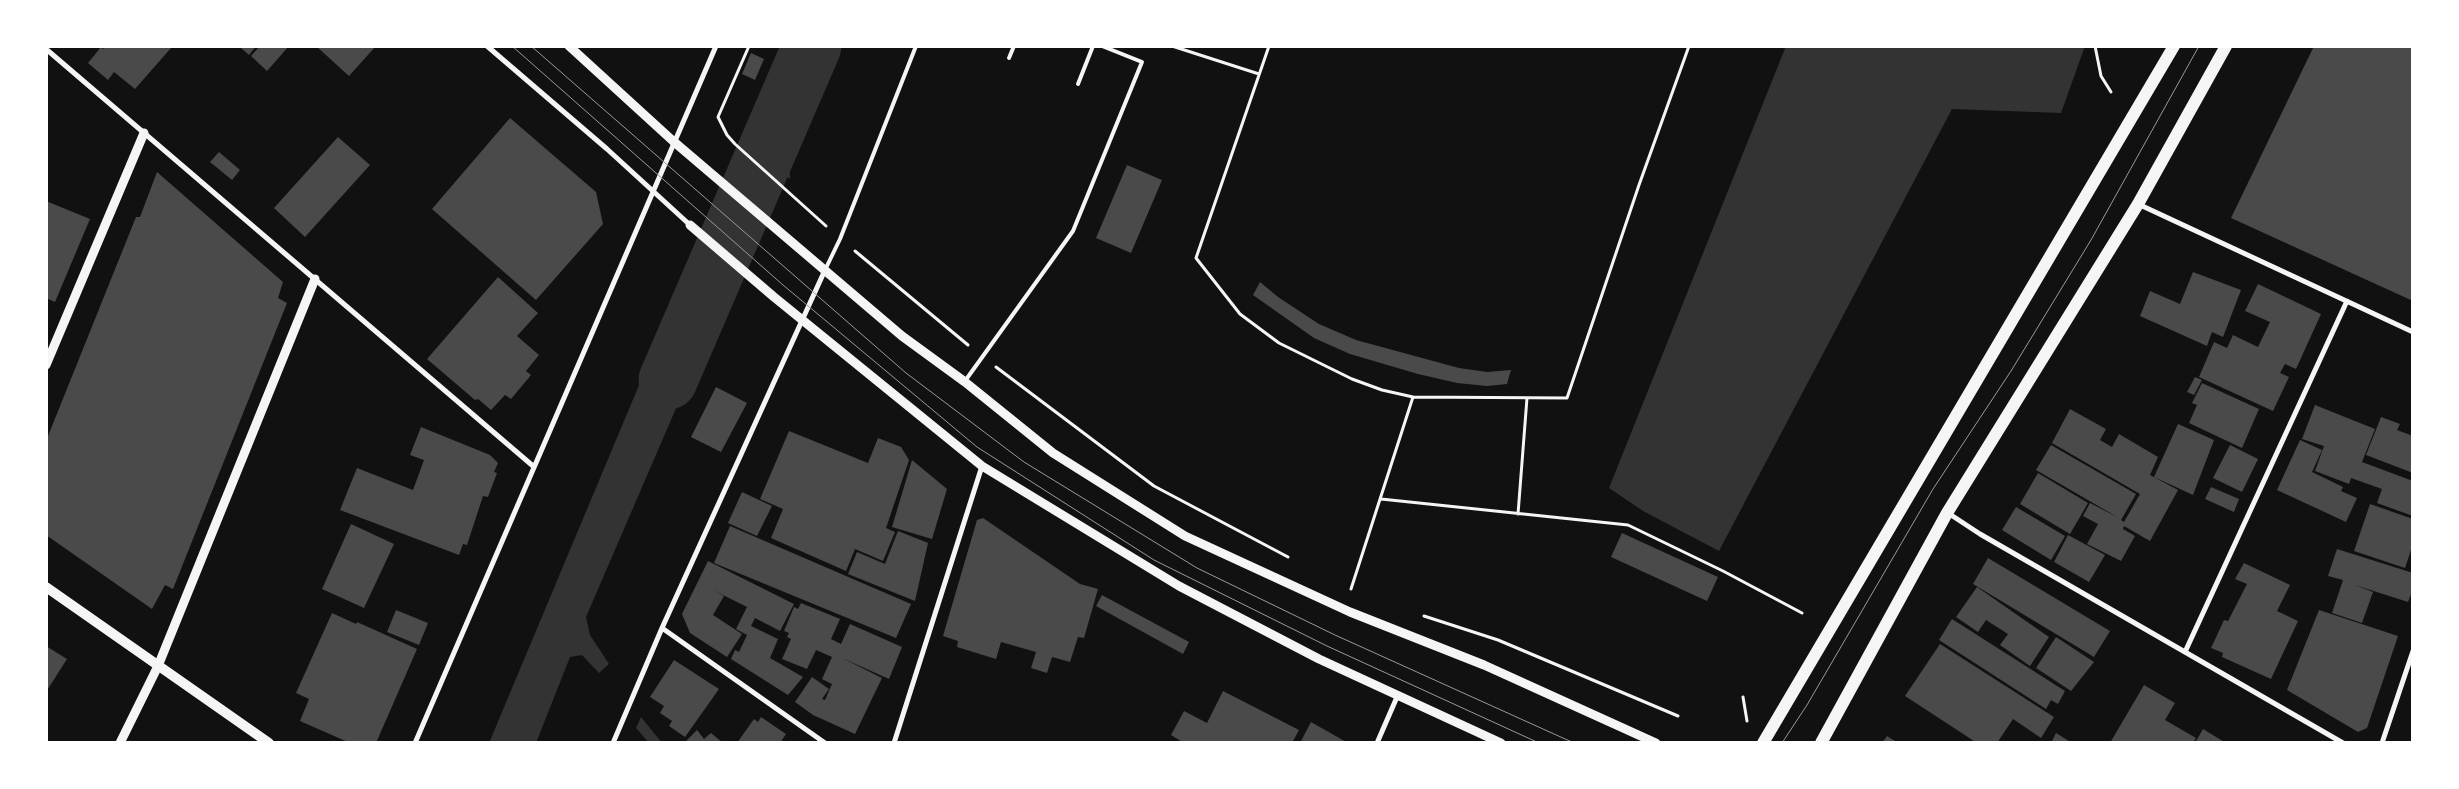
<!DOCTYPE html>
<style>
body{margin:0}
#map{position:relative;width:2459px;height:789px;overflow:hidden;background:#111;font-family:"Space Grotesk",sans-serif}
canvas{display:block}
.frame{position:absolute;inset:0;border:48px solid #fff;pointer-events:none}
</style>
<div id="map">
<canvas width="2459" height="789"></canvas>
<div class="frame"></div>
</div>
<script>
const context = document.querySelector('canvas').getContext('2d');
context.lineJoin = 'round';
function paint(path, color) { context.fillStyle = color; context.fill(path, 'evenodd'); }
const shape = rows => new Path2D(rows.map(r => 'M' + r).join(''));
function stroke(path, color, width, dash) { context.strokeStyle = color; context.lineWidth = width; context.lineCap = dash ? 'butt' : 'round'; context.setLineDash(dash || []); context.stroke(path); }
paint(shape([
 [792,46,834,46,795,137,789,157,790,179,742,139,775,85],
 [1786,46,2085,46,2061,113,1952,109,1719,551,1643,511,1609,488],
 [681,285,715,318,586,617,590,635,609,664,599,673,582,655,570,657,536,743,489,743],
 [641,717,662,743,649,743,636,728]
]), '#333');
stroke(shape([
 [668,380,812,46]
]), '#333', 59);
paint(shape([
 [106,46,168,46,171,48,135,89,114,72,108,80,88,63,101,47,103,49],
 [242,46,256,46,249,55,241,48],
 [260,46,289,46,267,71,251,56],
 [316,46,376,46,349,76],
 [2314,46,2413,46,2413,301,2231,218],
 [751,53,764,59,755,80,742,74],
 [510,118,596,192,603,224,536,300,432,209],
 [338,137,370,165,305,237,274,208],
 [219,152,240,170,232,180,210,162],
 [1127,165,1162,180,1131,253,1096,238],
 [157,172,283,282,278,298,287,303,173,589,165,585,152,609,46,535,46,441,136,217,140,217],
 [46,201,90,219,55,302,46,298],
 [2193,272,2241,290,2223,337,2212,332,2207,346,2140,316,2150,291,2180,304],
 [498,277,538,313,517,336,539,355,526,371,531,375,511,399,505,395,491,410,478,399,475,400,427,359],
 [1260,282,1278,297,1319,324,1356,340,1459,368,1487,372,1511,370,1507,384,1487,386,1457,383,1418,374,1350,354,1314,338,1253,295],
 [2258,284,2321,314,2296,369,2285,364,2280,373,2289,377,2273,411,2199,377,2214,342,2227,348,2233,335,2258,347,2270,322,2245,311],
 [2195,377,2202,380,2194,395,2187,392],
 [2202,383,2259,409,2242,448,2189,423,2197,405,2192,403],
 [716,387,747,403,721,452,691,437],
 [2315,405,2375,429,2362,462,2413,481,2413,516,2377,503,2382,489,2351,478,2349,484,2315,471,2324,446,2302,439],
 [2070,409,2106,429,2100,440,2112,447,2119,434,2158,457,2150,475,2178,490,2150,541,2124,526,2123,529,2135,536,2121,561,2087,544,2098,524,2083,516,2090,503,2119,518,2036,470,2051,445,2136,494,2121,520,2124,522,2140,494,2052,443],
 [2381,417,2400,424,2397,430,2413,436,2413,473,2366,455],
 [2178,424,2214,440,2193,495,2154,477],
 [421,427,490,455,498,463,494,472,497,473,488,497,483,496,467,545,463,544,459,555,340,510,357,468,413,490,424,460,410,455],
 [789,431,868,463,878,438,901,447,909,460,886,528,895,532,883,561,855,549,846,571,771,538,783,509,760,499],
 [2300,440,2322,450,2312,472,2343,487,2341,491,2357,498,2346,522,2277,490],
 [2230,445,2258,459,2242,492,2213,478],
 [912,460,947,489,932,539,892,527],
 [2038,473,2088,503,2070,534,2020,504],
 [2211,487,2239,499,2234,512,2205,499],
 [742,492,772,506,757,536,728,523],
 [2370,504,2413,519,2413,544,2405,568,2354,551],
 [2016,507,2065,536,2051,560,2002,530],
 [983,518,1080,584,1098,589,1084,638,1078,637,1070,662,1052,657,1047,673,1031,668,1036,652,1001,642,996,659,957,647,958,641,943,636,977,520],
 [351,524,394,544,364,608,322,589],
 [730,526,911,604,896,638,714,563],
 [898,531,928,543,915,601,848,574,857,552,885,564],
 [1622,533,1718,577,1707,601,1611,557],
 [2068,535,2105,555,2089,582,2054,562],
 [2337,549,2413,573,2413,589,2408,602,2355,585,2373,592,2362,623,2332,613,2343,580,2328,576],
 [1988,558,2110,631,2094,657,1973,584],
 [708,561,794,604,780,631,755,618,751,626,778,639,770,658,803,677,788,695,731,659,735,650,739,652,747,635,736,629,747,607,713,590,724,596,713,615,742,634,727,657,690,633,682,614],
 [2244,563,2290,585,2277,611,2298,621,2271,679,2222,657,2223,653,2211,648,2224,620,2228,621,2247,584,2235,579],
 [1977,587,2049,637,2030,666,2000,645,2008,634,1986,620,1978,632,1956,617],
 [1102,595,1189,642,1183,654,1096,606],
 [801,603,840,619,831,639,841,644,850,624,902,647,889,679,842,658,882,678,855,734,813,715,795,702,812,677,829,689,822,699,825,700,832,684,822,679,832,657,816,650,807,669,782,659,791,639,787,637,789,633,784,631,794,607,798,609],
 [396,610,428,623,419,645,387,632],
 [2319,610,2398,636,2367,728,2358,732,2287,690],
 [332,613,356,624,357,622,417,649,376,743,350,743,300,721,309,699,296,693],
 [1952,619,2065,691,2058,704,2051,700,2046,709,1939,640],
 [2056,637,2094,662,2071,691,2036,668],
 [1940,644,2054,717,2041,738,2013,719,1997,743,1977,743,1905,696],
 [46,646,67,659,46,692],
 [674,660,719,689,685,737,669,726,672,721,660,713,664,706,650,697],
 [2144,685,2175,703,2165,720,2196,738,2193,743,2110,743],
 [1223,691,1299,730,1292,743,1184,743,1171,735,1184,711,1207,723],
 [761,717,786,734,780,743,737,743,754,719,758,722],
 [1311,722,1348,743,1300,743],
 [2203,729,2226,743,2195,743],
 [697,730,704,739,711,733,723,743,684,743],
 [2056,733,2072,743,2051,743],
 [1887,736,1898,743,1882,743]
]), '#4a4a4a');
stroke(shape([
 [749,46,718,117,727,135,735,144,826,226],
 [1172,46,1259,74],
 [1269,46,1196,258,1240,314,1279,343,1352,379,1382,390,1413,397,1567,398,1639,185,1689,46],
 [2095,46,2101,76,2111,92],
 [855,251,968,345],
 [996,367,1154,486,1288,557],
 [1381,499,1628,525,1723,571,1802,613],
 [1518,514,1527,398],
 [1351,589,1413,397],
 [1424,616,1498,640,1678,716],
 [1743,697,1747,721]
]), '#f5f5f5', 3);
stroke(shape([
 [1009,58,1014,46],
 [1078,84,1093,46],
 [825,270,840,239,916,46],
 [965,381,1073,231,1142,62,1102,46]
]), '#f5f5f5', 4);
stroke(shape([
 [487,46,607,149,690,225],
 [46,49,533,466],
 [2138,204,2413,332],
 [1948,513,1980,534,2343,743],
 [662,628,825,743],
 [2185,652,2347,301],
 [415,743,716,46],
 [613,743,662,628,825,270],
 [894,743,982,466],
 [1377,743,1397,697],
 [2382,743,2413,651]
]), '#f5f5f5', 5);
stroke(shape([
 [569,46,673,141,902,336,965,382,1053,453,1185,536,1350,612,1484,665,1656,743],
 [690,225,774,297,982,466,1179,586,1319,659,1501,743],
 [46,365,144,133],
 [120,743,158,666,315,279]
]), '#f5f5f5', 9);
stroke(shape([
 [46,587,269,743]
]), '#f5f5f5', 10);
stroke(shape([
 [1763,743,2174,46],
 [1821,743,1947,513,2138,204,2226,46]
]), '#f5f5f5', 12);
stroke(shape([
 [512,46,783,285,977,447,1154,560,1327,646,1539,743],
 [531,46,906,373,1024,462,1197,568,1335,635,1574,743],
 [1782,743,1807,705,1933,489,2011,371,2091,240,2199,46]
]), '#9a9a9a', 1);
</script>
